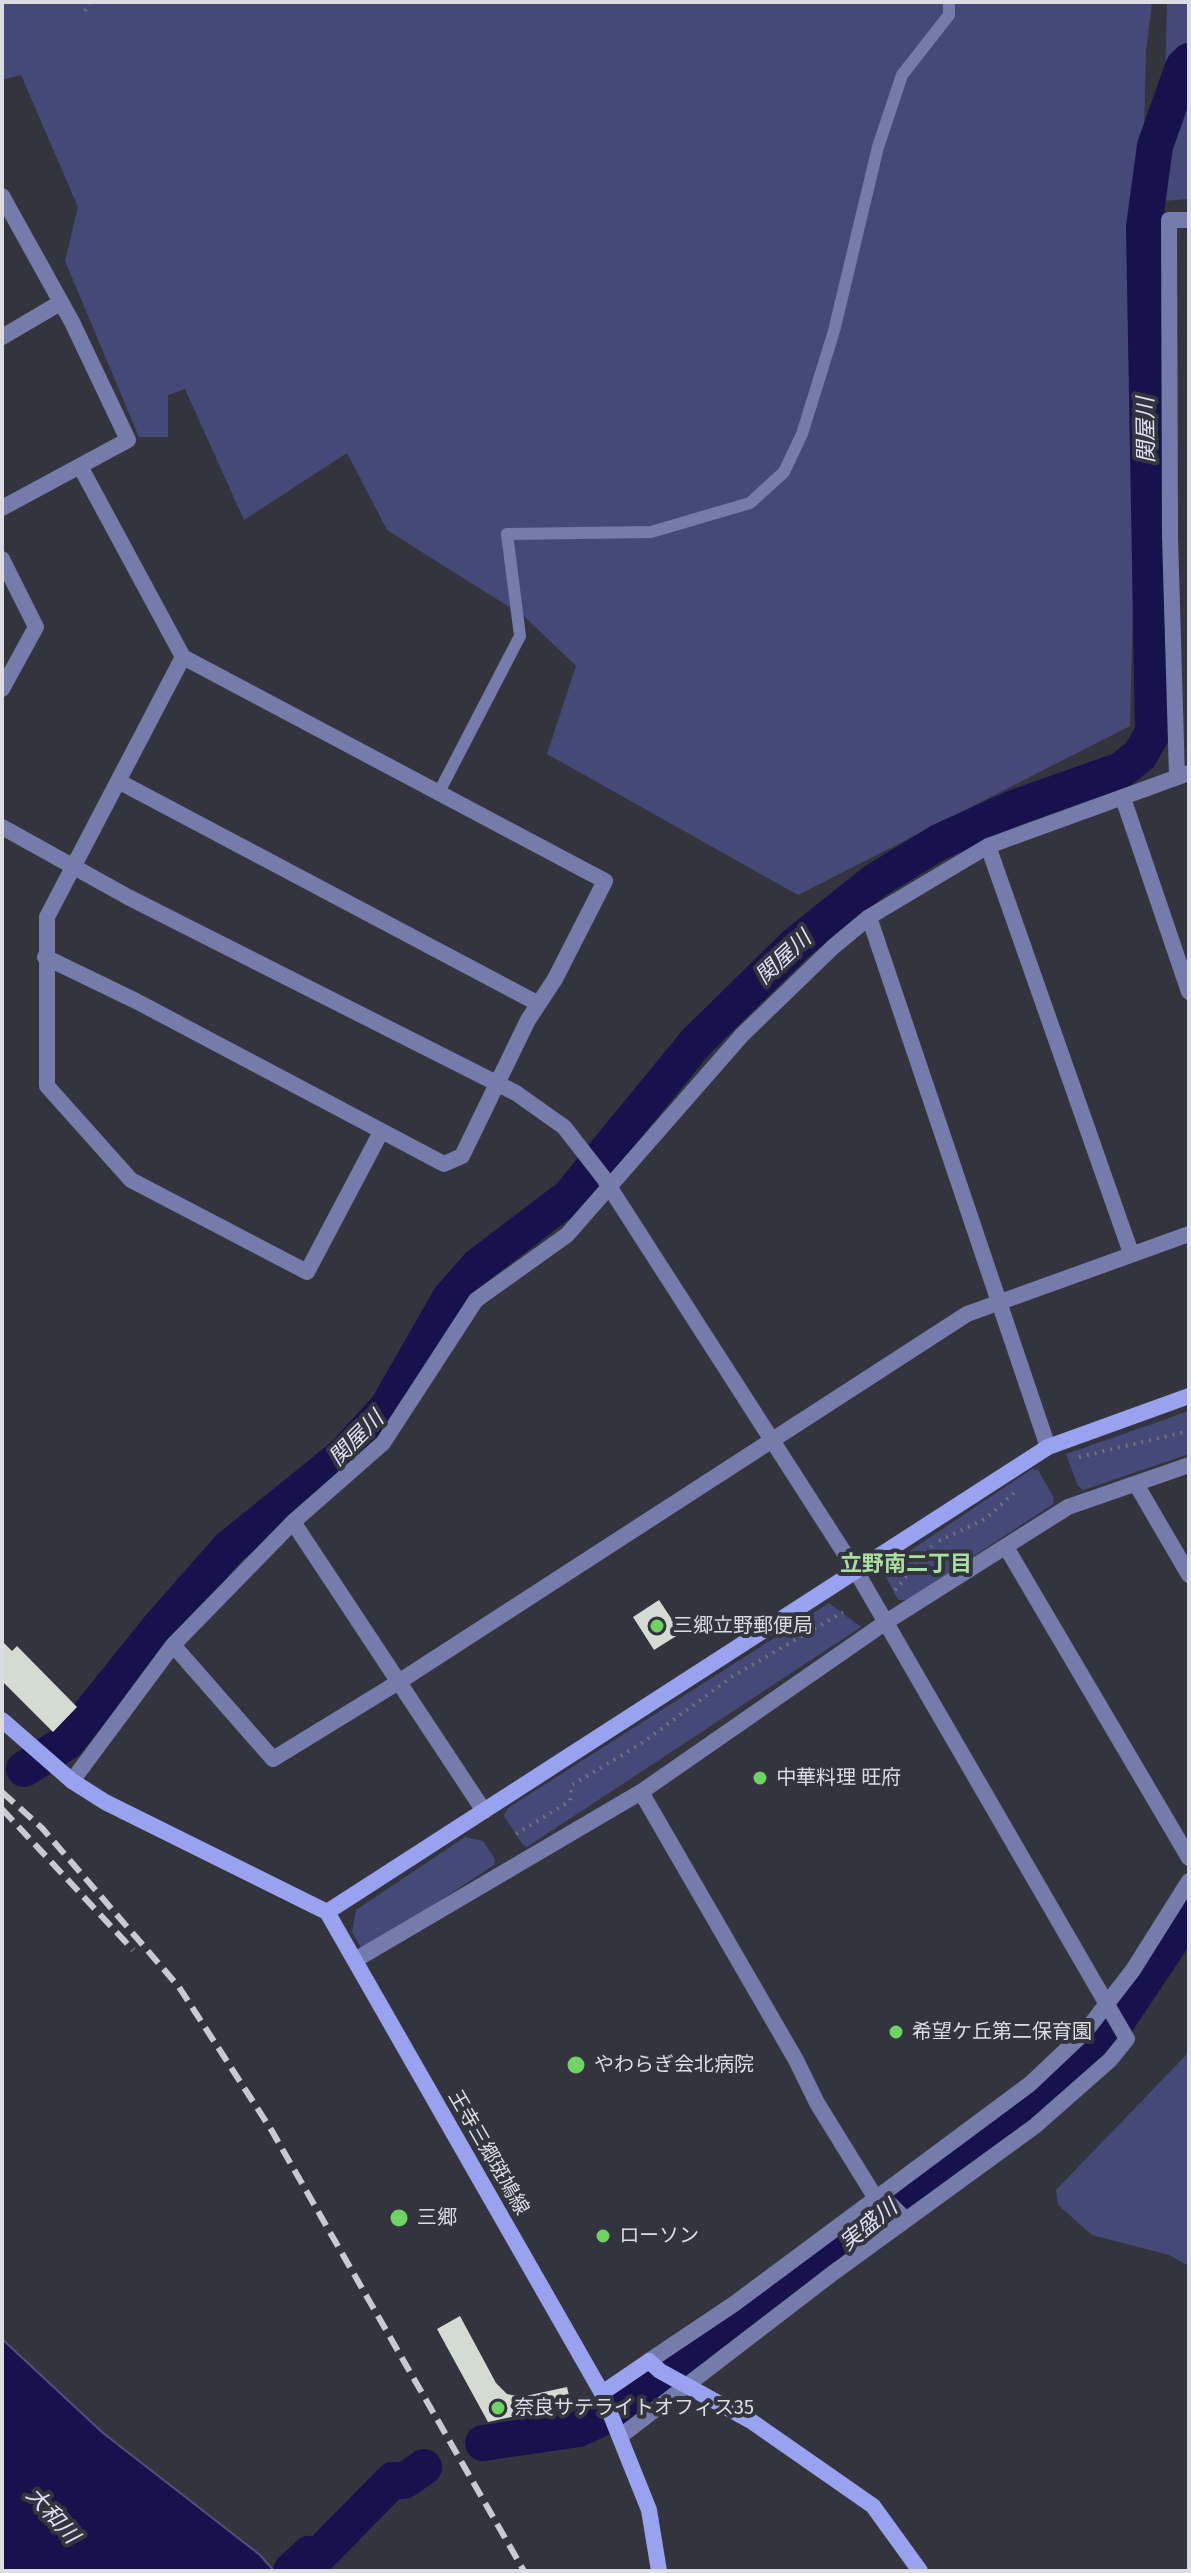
<!DOCTYPE html>
<meta charset="utf-8">
<style>
body{margin:0}
#map{position:relative;width:1191px;height:2573px;overflow:hidden;background:#33343d;font-family:"Fira Sans",sans-serif}
canvas{display:block}
.frame{position:absolute;inset:0;border:4px solid #dcdde2;pointer-events:none}
</style>
<div id="map">
<canvas width="1191" height="2573"></canvas>
<div class="frame"></div>
</div>
<script>
const context = document.querySelector('canvas').getContext('2d');
context.lineJoin = 'round';
function paint(path, color) { context.fillStyle = color; context.fill(path, 'evenodd'); }
const shape = rows => new Path2D(rows.map(r => 'M' + r).join(''));
function stroke(path, color, width, dash) { context.strokeStyle = color; context.lineWidth = width; context.lineCap = dash ? 'butt' : 'round'; context.setLineDash(dash || []); context.stroke(path); }
function label(font, color, halo, rows, align = 'center') {
  context.font = font + ' "Fira Sans","Noto Sans JP",sans-serif'; context.lineWidth = 8; context.setLineDash([]); context.textBaseline = 'middle'; context.strokeStyle = halo; context.fillStyle = color; for (const [text, x, y, turn = 0] of rows) {
    context.save(); context.translate(x, y); context.rotate((+turn || 0) * Math.PI / 180); context.textAlign = isNaN(turn) ? turn : align; if (halo) context.strokeText(text, 0, 0); context.fillText(text, 0, 0); context.restore();
  }
}
paint(shape([
 [2,2,1152,2,1146,52,1130,726,798,895,547,754,576,666,525,617,387,530,347,453,244,520,185,389,168,395,168,437,139,437,65,261,78,207,21,75,2,80],
 [1167,2,1189,2,1189,199,1162,201],
 [1189,1411,1189,1454,1083,1490,1078,1486,1066,1454],
 [1032,1469,1038,1470,1054,1498,1053,1504,907,1600,898,1600,886,1577,887,1566],
 [829,1603,861,1627,527,1847,523,1845,504,1816,508,1808],
 [465,1837,483,1841,495,1859,494,1865,363,1951,352,1932,356,1910],
 [1189,2052,1189,2266,1169,2255,1092,2235,1058,2205,1056,2190]
]), '#444978');
const water = shape([
 [2,2339,103,2433,260,2555,274,2571,2,2571,2,2339]
]);
paint(water, '#17124d');
stroke(water, '#524f7a', 2);
stroke(shape([
 [24,1769,67,1742,157,1630,229,1548,344,1455,387,1408,450,1298,478,1266,570,1196,697,1041,796,944,875,881,939,842,1014,808,1121,770,1140,755,1153,732,1144,227,1155,146,1183,67,1189,61],
 [483,2443,579,2429,634,2403,822,2264,985,2138,1106,2038,1189,1914],
 [291,2571,309,2554,317,2557,393,2480,404,2481,424,2467]
]), '#17124d', 36);
paint(shape([
 [659,1600,681,1633,654,1650,633,1617],
 [2,1641,12,1651,17,1646,77,1707,53,1732,2,1681],
 [460,2316,496,2383,507,2394,521,2397,567,2387,571,2404,488,2422,437,2329]
]), '#d3dbd2');
stroke(shape([
 [85,11,90,2],
 [1079,1457,1189,1431],
 [939,1541,985,1519,1015,1492],
 [895,1590,932,1546],
 [516,1834,570,1801,572,1785,642,1743,733,1676,843,1612]
]), '#707179', 4, [2, 6]);
stroke(shape([
 [439,792,520,636,507,534,651,532,750,503,784,472,802,434,834,331,878,147,902,75,949,15,949,2]
]), '#757bab', 12);
stroke(shape([
 [2,196,72,322,128,440,2,508],
 [2,337,60,303],
 [2,559,36,627,2,689],
 [183,657,47,917,47,1086,131,1180,307,1272,381,1132],
 [1177,777,1170,536,1169,220,1189,220],
 [118,781,537,1003],
 [1123,798,1189,992],
 [2,827,128,897,516,1093,564,1127,603,1177,856,1571,1127,2039,1110,2060,1035,2126,833,2273,622,2435],
 [988,846,1131,1253],
 [869,917,1048,1447],
 [45,957,136,1001,444,1164,462,1156,528,1020,555,979,605,881,183,657,81,468],
 [1136,1484,1189,1575],
 [293,1522,484,1811],
 [1006,1547,1189,1858],
 [173,1645,273,1759,397,1683,967,1314,1189,1234],
 [72,1781,173,1645,293,1522,383,1443,476,1300,567,1235,742,1035,833,947,869,917,988,846,1189,773],
 [641,1792,796,2060,817,2103,875,2197,887,2201,906,2220],
 [355,1960,641,1792,886,1622,1068,1507,1189,1465],
 [649,2361,734,2304,1030,2084,1085,2032,1133,1970,1189,1881]
]), '#757bab', 16);
stroke(shape([
 [2,1720,72,1781,105,1802,327,1912,602,2393,649,2510,659,2571],
 [327,1912,1048,1447,1189,1396],
 [602,2393,649,2361,660,2371,751,2421,873,2506,920,2571]
]), '#99a2ee', 16);
stroke(shape([
 [2,1792,42,1828,179,1987,272,2131,524,2571],
 [2,1809,133,1950]
]), '#c9cacf', 6, [16, 8]);
for (const [x, y, r, color] of [
 [657,1626,8,"#6dd362"],
 [760,1778,8,"#6dd362"],
 [896,2032,8,"#6dd362"],
 [576,2065,10,"#6dd362"],
 [399,2218,10,"#6dd362"],
 [603,2236,8,"#6dd362"],
 [498,2408,8,"#6dd362"]
]) { const dot = new Path2D(); dot.arc(x, y, r, 0, 2 * Math.PI); context.fillStyle = color; context.fill(dot); stroke(dot, '#33343d', 3); }
label('20px', '#dcdde2', '#33343d', [
 ["三郷立野郵便局",673,1626],
 ["中華料理 旺府",776,1778],
 ["希望ケ丘第二保育園",912,2032],
 ["やわらぎ会北病院",594,2065],
 ["三郷",417,2218],
 ["ローソン",619,2236],
 ["奈良サテライトオフィス35",514,2408]
], 'left');
label('20px', '#dcdde2', '#33343d', [
 ["王寺三郷斑鳩線",488,2153,60]
]);
label('italic 22px', '#dee1f5', '#33343d', [
 ["関屋川",1147,430,-91],
 ["関屋川",784,958,-43],
 ["関屋川",357,1439,-45],
 ["実盛川",869,2226,-39],
 ["大和川",52,2516,48]
]);
label('bold 22px', '#a9dfa2', '#33343d', [
 ["立野南二丁目",906,1565]
]);
</script>
